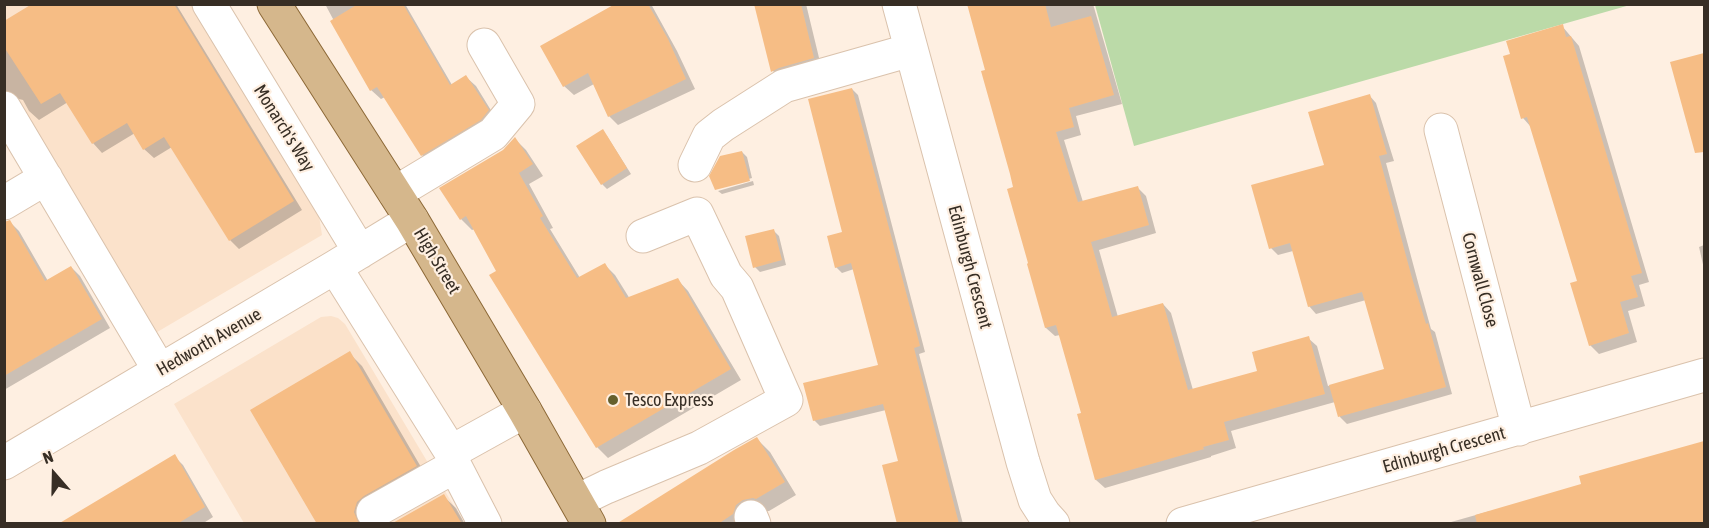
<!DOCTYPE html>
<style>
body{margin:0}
#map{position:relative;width:1709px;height:528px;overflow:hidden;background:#feefe1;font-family:"Asap Condensed",sans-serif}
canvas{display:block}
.frame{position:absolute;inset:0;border:6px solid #372e25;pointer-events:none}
.north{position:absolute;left:24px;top:444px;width:60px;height:60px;-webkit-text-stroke:4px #feefe1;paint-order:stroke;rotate:340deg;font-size:16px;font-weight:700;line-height:24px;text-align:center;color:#372e25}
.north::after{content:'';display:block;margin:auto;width:21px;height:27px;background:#372e25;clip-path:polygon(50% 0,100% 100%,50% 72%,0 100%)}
</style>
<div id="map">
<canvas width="1709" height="528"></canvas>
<div class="frame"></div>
<div class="north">N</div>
</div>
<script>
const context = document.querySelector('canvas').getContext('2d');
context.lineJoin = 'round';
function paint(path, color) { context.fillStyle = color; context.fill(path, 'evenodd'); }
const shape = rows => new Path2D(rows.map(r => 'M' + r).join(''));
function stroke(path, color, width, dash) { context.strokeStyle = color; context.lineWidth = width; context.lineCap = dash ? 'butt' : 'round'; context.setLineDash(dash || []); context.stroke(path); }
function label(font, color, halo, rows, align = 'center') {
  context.font = font + ' "Asap Condensed",sans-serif'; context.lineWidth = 4.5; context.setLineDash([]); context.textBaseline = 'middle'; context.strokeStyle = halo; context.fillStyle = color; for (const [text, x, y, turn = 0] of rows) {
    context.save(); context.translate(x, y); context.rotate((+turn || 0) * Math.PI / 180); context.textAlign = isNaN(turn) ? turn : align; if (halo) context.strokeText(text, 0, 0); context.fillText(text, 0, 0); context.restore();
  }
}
paint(shape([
 [4,5,192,5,319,216,322,235,147,338,5,91],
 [331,316,338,318,345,324,464,523,244,523,174,404,321,317]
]), '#fbe2cb');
paint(shape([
 [1095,5,1095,4,1630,5,1134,146]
]), '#bbdaa8');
paint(shape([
 [35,4,176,4,302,210,239,249,230,240,172,147,154,158,144,149,135,133,102,153,93,143,68,102,39,120,29,111,23,100,15,98,4,101,4,23],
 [325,4,405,4,452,85,466,77,476,86,497,120,431,164,422,155,385,97,381,99,371,90],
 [617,4,651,4,677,51,695,89,618,125,609,116,594,84,574,95,564,86],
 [756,4,806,4,821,66,781,79,773,71],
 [968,4,1093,4,1122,104,1076,116,1081,135,1064,140,1083,202,1137,187,1146,196,1156,233,1099,250,1118,317,1163,304,1171,313,1193,390,1259,372,1308,338,1317,346,1328,386,1386,370,1366,300,1316,314,1309,306,1293,251,1278,255,1271,248,1325,166,1369,95,1376,103,1394,161,1386,163,1419,286,1431,329,1435,332,1452,394,1347,424,1340,417,1335,402,1231,431,1236,448,1211,456,1211,457,1105,488,1096,480,1078,416,1083,414,1060,335,1055,336,1046,328,987,71],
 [1562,26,1579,46,1649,282,1639,285,1645,306,1628,311,1637,342,1599,354,1590,345,1579,282,1531,127,1523,118],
 [1704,54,1704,119,1692,122,1672,63],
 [852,89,858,95,925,352,919,354,963,524,898,524,900,463,886,410,820,426,814,420,879,366,854,269,842,273,836,267,844,233],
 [607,136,631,174,607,189,602,184],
 [515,139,526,150,543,176,529,184,553,228,550,229,580,278,604,264,615,275,630,299,677,279,688,291,741,380,608,458,597,447,475,229,472,230,461,219,441,189,504,151],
 [742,152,747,157,752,178,717,188],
 [753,181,754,185,722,194,718,191],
 [10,222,19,231,48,281,71,267,80,276,110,328,4,390,4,223],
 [774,231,779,236,786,265,760,272,755,267],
 [1704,245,1704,269,1699,247],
 [349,353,362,366,428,479,367,524,319,524],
 [757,439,770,452,796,495,769,511,756,512,746,524,647,524],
 [1704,442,1704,524,1444,524,1490,511,1491,512,1583,485,1581,477],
 [174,456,183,465,213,517,202,524,60,524],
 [443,496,456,508,465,524,394,524]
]), '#0003');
paint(shape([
 [32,4,174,4,294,201,229,241,164,137,143,150,127,123,92,144,60,93,41,104,4,47,4,21],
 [358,4,403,4,450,85,466,75,489,110,481,120,421,156,377,87,370,91,330,21],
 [615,4,648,4,668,39,686,79,608,117,588,73,563,87,540,46],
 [754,4,801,4,814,58,779,68,771,72],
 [967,4,1045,4,1051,27,1091,16,1114,95,1069,108,1074,127,1056,132,1078,202,1138,186,1149,225,1091,242,1112,317,1163,303,1188,390,1257,371,1252,352,1309,336,1325,394,1224,422,1229,440,1203,447,1204,449,1095,480,1077,414,1081,413,1056,325,1045,328,1027,264,1028,263,1007,189,1013,187,1010,174,981,71,985,70],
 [1563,24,1566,37,1571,36,1642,273,1631,276,1638,297,1620,302,1629,333,1589,346,1570,283,1577,281,1527,117,1521,119,1503,56,1510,54,1506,41],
 [1704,53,1704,152,1695,153,1670,62],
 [852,88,912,315,920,346,914,348,959,524,897,524,882,465,898,461,883,404,813,421,803,383,878,365,851,263,835,268,827,236,842,232,808,99],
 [1370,94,1387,154,1379,156,1412,278,1426,324,1428,323,1446,387,1338,417,1329,385,1384,369,1362,292,1308,307,1290,243,1269,249,1251,185,1324,165,1308,112],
 [603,129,627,168,601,185,576,146],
 [515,137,533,164,519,173,543,216,540,218,577,278,605,263,626,298,678,278,731,369,596,448,489,275,496,271,466,216,460,220,439,188,503,150],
 [742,151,750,181,715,190,709,176,720,156],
 [10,220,45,281,71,266,102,319,4,376,4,222],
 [774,229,782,260,753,268,745,236],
 [350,351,417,466,364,496,357,502,354,512,359,524,317,524,250,410],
 [757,437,785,482,756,499,753,498,743,500,736,505,733,514,718,524,616,524,734,450],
 [1704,441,1704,524,1477,524,1475,515,1581,484,1579,476],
 [175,454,205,507,177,524,58,524],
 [444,494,462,524,391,524]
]), '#f6bd85');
const minor = shape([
 [209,4,360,252],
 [899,4,1023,462,1035,500,1044,514,1053,524],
 [4,108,160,371],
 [1441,130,1519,429],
 [695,165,709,136,723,125,784,86,911,50],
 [395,193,493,134,518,104,484,45],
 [4,203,46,178],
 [335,267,451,452,455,466,485,524],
 [451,452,525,411],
 [4,463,335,267,412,220],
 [577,501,606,487,699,448,786,400,737,288,726,275,697,214,643,236],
 [373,512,455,466],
 [751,517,754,524],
 [1183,524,1704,375]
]);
const major = shape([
 [274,4,412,220,525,411,589,524]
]);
stroke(minor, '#dac2ac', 35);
stroke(major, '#8c6836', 35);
stroke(minor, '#fff', 33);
stroke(major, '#d5b78c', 33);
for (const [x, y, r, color] of [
 [613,400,6,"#65602d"]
]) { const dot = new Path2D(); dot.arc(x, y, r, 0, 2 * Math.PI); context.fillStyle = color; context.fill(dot); stroke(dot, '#feefe1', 2); }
label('18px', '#372e25', '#feefe1', [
 ["Monarch's Way",284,128,58],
 ["High Street",437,261,59],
 ["Edinburgh Crescent",970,267,75],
 ["Cornwall Close",1480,280,75],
 ["Hedworth Avenue",209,342,-30],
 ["Edinburgh Crescent",1444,450,-16]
]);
label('18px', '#372e25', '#feefe1', [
 ["Tesco Express",625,400]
], 'left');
</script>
